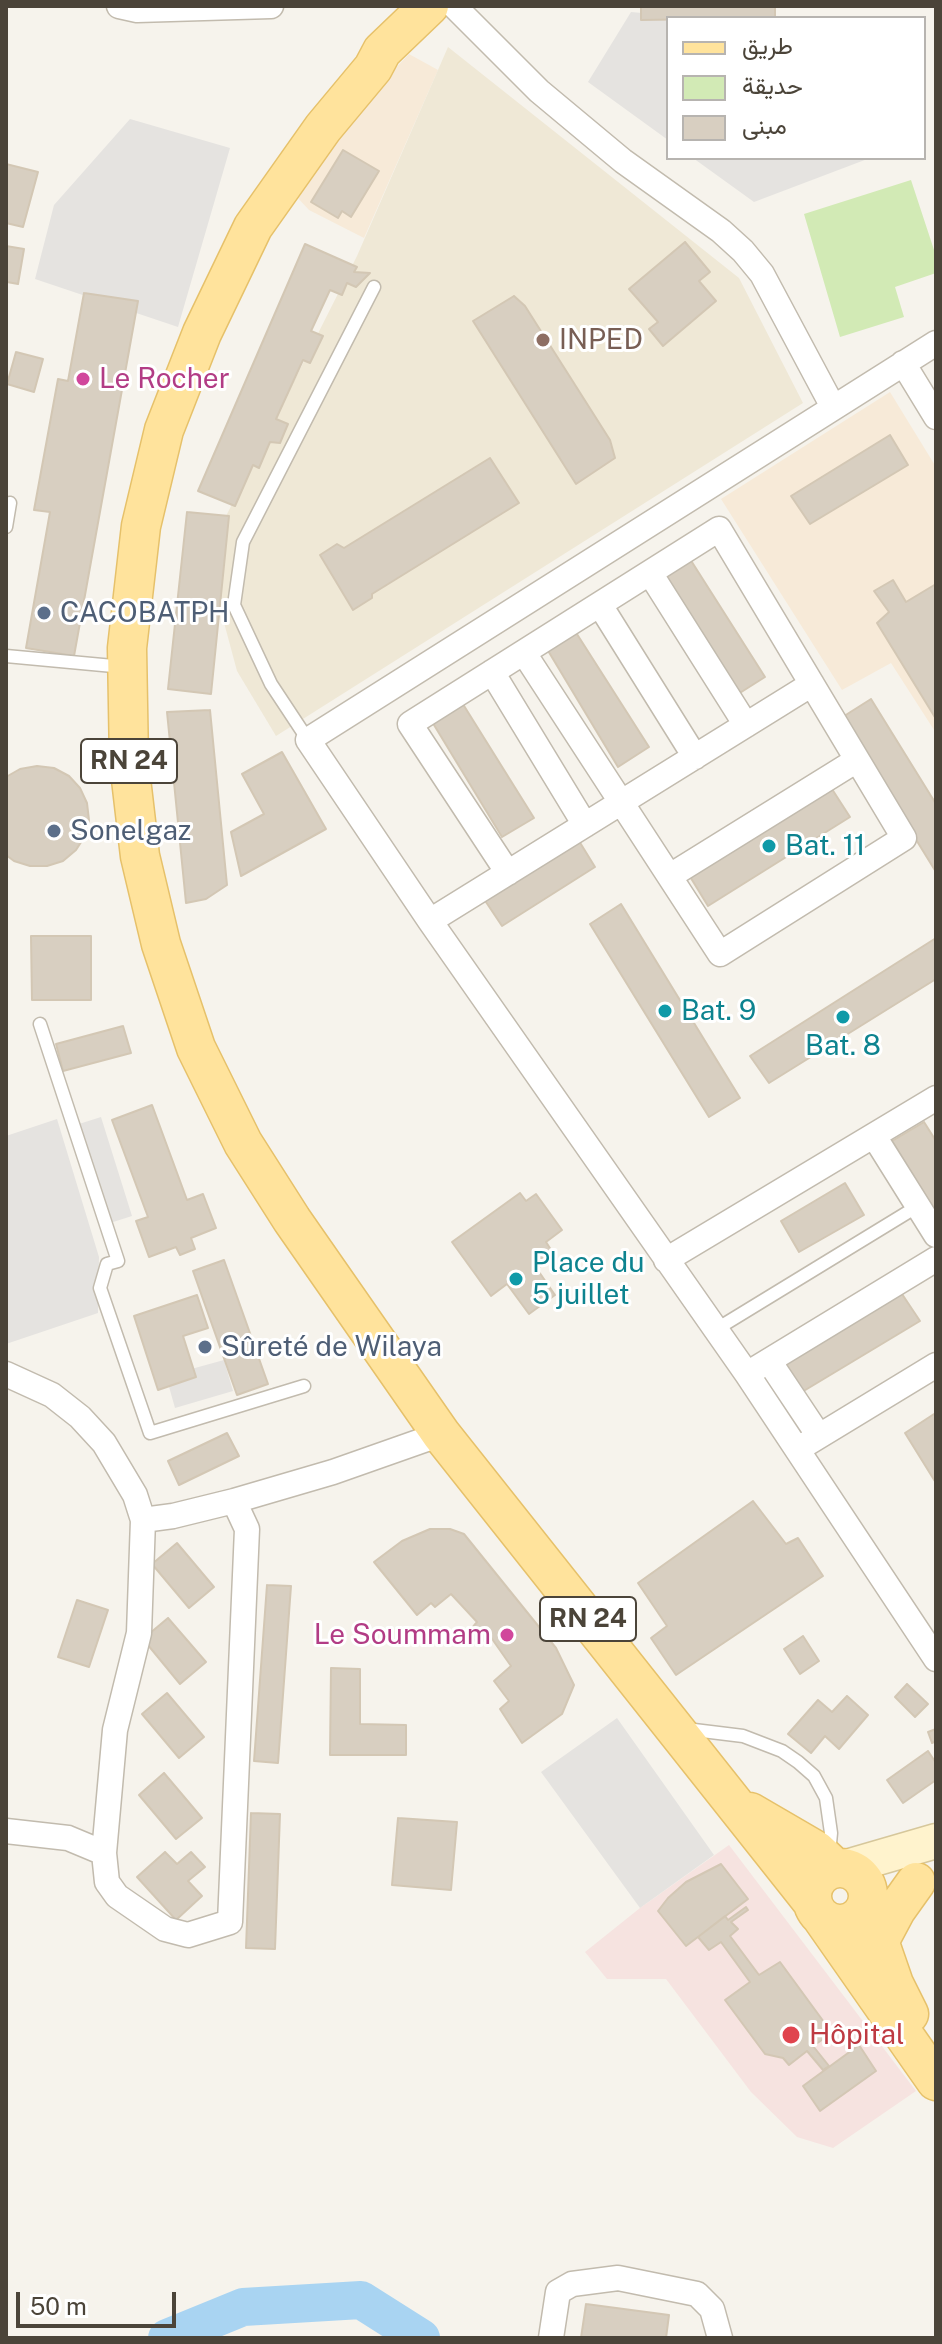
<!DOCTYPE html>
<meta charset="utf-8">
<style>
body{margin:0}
#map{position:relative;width:942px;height:2344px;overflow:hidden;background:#f6f3ec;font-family:"Public Sans",Vazirmatn,sans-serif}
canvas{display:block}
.frame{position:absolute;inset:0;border:8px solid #4b4439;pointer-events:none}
.legend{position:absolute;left:666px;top:16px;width:260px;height:144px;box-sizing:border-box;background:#fff;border:2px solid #b7b4b0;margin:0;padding:10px 14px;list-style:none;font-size:24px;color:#4b4439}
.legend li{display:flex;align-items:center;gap:16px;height:40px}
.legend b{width:40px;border:2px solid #b7b4b0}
.scale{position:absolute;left:16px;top:2292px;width:160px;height:36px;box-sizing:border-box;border:4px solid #4b4439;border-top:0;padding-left:10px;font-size:24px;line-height:28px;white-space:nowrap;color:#4b4439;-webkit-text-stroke:6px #fff;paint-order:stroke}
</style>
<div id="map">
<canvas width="942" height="2344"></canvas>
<div class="frame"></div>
<ul class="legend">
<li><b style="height:10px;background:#ffe39c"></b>طريق</li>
<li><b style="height:22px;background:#d2eab5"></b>حديقة</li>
<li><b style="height:22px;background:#d8cfc1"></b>مبنى</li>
</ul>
<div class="scale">50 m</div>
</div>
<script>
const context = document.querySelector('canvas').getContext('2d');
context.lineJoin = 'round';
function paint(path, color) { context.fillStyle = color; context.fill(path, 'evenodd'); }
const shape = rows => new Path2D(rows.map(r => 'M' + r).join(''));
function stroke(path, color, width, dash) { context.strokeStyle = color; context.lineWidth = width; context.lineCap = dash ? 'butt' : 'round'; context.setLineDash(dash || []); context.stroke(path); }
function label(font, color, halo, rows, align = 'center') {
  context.font = font + ' "Public Sans",sans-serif'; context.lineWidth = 6; context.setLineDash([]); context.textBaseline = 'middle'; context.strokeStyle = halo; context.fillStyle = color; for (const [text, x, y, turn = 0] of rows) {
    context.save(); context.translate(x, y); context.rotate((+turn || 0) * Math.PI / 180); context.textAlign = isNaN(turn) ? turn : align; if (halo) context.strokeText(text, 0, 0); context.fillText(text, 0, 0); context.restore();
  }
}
paint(shape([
 [409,54,438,70,364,238,309,210,295,195,377,88],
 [890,392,936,467,936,733,891,663,842,690,721,499]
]), '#f7ead8');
paint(shape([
 [448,47,739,278,803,403,276,736,237,671,219,604,221,526,357,256]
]), '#efe8d6');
paint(shape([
 [729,1845,916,2091,833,2148,797,2137,751,2092,666,1979,607,1979,585,1952,640,1908]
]), '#f6e3e0');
paint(shape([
 [911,180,936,256,936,273,895,287,904,317,840,337,804,214]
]), '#d2eab5');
paint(shape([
 [631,12,695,18,668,18,668,140,588,82],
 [130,119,230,148,178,327,35,279,54,205],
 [693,158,870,158,754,202],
 [101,1117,132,1216,110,1223,79,1124],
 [57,1119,99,1257,98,1313,6,1344,6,1136],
 [224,1360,233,1391,175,1408,166,1376],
 [617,1718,714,1855,640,1908,541,1772]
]), '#e5e3e0');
stroke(shape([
 [167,2338,243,2307,361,2300,421,2338]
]), '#a9d4f2', 38);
const building = shape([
 [641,6,775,6,775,18,641,20,641,6],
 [343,150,379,171,351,217,342,211,338,218,311,202,343,150],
 [6,164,38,172,23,227,6,223,6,164],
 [685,242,710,272,699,281,716,301,663,346,649,329,658,322,629,289,685,242],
 [305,244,357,267,354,272,370,273,356,287,347,283,342,295,330,290,311,331,323,336,310,363,303,360,276,419,288,424,280,443,270,442,259,468,253,465,235,506,198,491,305,244],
 [6,246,24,249,18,284,7,282,6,287,6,246],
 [84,293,138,301,74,656,26,648,50,512,34,510,58,379,68,381,84,293],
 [514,296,525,306,610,440,615,458,576,484,473,321,514,296],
 [16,352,43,359,34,392,7,384,16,352],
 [890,435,908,465,810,524,791,496,890,435],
 [490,458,519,503,372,594,372,598,353,610,320,555,337,544,344,548,490,458],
 [187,512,229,516,211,694,168,689,187,512],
 [690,559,765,677,735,696,661,578,690,559],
 [893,580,906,602,936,584,936,719,877,623,889,612,874,591,893,580],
 [575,631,649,747,618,767,547,649,575,631],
 [871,699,936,804,936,872,841,718,871,699],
 [461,701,534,818,502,837,431,720,461,701],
 [210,710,227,885,206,899,186,903,167,712,210,710],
 [282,752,326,829,241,876,231,832,264,814,242,774,282,752],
 [37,766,54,768,69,776,80,788,87,803,89,820,85,836,76,850,63,861,47,866,30,866,14,861,6,855,6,777,20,769,37,766],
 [830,786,850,817,708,906,689,875,830,786],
 [579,841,595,867,502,926,484,899,579,841],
 [621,904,740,1098,709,1117,590,924,621,904],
 [31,936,91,936,91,1000,32,1000,31,936],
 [936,938,936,979,769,1083,750,1056,936,938],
 [123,1026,131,1053,63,1071,56,1044,123,1026],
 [152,1105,187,1200,203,1194,216,1228,191,1238,195,1249,180,1255,176,1247,149,1257,136,1221,148,1217,112,1120,152,1105],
 [924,1122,936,1141,936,1212,892,1141,924,1122],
 [845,1183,864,1215,799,1252,781,1221,845,1183],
 [520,1193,526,1201,536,1194,562,1230,546,1242,555,1256,537,1269,555,1295,529,1314,507,1284,491,1296,452,1242,520,1193],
 [224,1260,268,1384,237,1395,193,1271,224,1260],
 [900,1291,920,1321,802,1392,783,1362,900,1291],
 [197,1295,208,1328,183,1336,196,1377,158,1390,134,1316,197,1295],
 [934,1414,936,1417,936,1483,905,1433,934,1414],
 [227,1433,239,1456,179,1485,168,1461,227,1433],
 [753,1501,786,1544,798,1538,823,1576,676,1675,651,1638,667,1626,638,1583,753,1501],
 [430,1529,450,1529,464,1534,556,1648,574,1685,562,1714,522,1743,500,1709,509,1701,494,1681,511,1666,490,1636,479,1644,467,1634,477,1622,451,1594,435,1607,431,1603,417,1615,374,1562,402,1541,430,1529],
 [177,1543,214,1587,189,1608,152,1564,177,1543],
 [267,1585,291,1586,278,1763,254,1761,267,1585],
 [77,1600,108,1610,89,1667,58,1657,77,1600],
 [168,1618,206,1662,180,1684,143,1639,168,1618],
 [803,1636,819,1661,800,1674,784,1649,803,1636],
 [331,1668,360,1669,360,1724,406,1725,406,1755,330,1755,331,1668],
 [907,1684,928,1704,915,1717,895,1697,907,1684],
 [167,1693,204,1737,179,1758,142,1714,167,1693],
 [847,1696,868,1715,839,1749,825,1736,811,1753,788,1734,818,1700,832,1712,847,1696],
 [936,1729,936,1741,932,1743,928,1732,936,1729],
 [928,1751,936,1763,936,1780,903,1803,887,1780,928,1751],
 [164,1773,202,1818,176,1839,139,1795,164,1773],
 [251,1813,280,1814,275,1949,246,1948,251,1813],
 [398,1818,457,1822,451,1890,392,1885,398,1818],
 [165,1852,177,1864,191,1852,205,1867,188,1881,202,1896,176,1920,137,1877,165,1852],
 [721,1864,748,1899,686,1946,658,1911,668,1898,686,1882,721,1864],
 [746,1907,748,1910,731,1922,738,1929,730,1936,759,1975,780,1962,832,2033,813,2046,829,2066,823,2070,807,2051,789,2065,783,2058,765,2054,725,2000,750,1982,721,1942,709,1950,698,1937,725,1916,728,1920,746,1907],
 [859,2045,876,2071,820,2111,803,2086,859,2045],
 [586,2304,669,2315,666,2338,581,2338,586,2304]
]);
paint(building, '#d8cfc1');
stroke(building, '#d3c7b4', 2);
const service = shape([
 [6,527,10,503],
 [6,656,124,667],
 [308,740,271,684,234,605,243,542,374,287],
 [40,1024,118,1261,107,1264,100,1288,150,1433,304,1386],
 [715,1330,918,1206],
 [686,1729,743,1736,782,1751,798,1762,814,1776,826,1798,831,1833,829,1854]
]);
const minor = shape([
 [119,6,137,10,271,6],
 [455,7,539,91,623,161,721,231,743,251,762,274,833,407],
 [936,343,308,740,430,921,747,1374,936,1659],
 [903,363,936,417],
 [650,573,746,725],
 [600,605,695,757],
 [492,672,585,825],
 [508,873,410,724,719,529,904,838,720,954,524,653],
 [670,876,857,760],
 [430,921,812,684],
 [874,1136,936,1235],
 [666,1260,936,1098],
 [769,1361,819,1436],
 [6,1374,52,1395,80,1417,104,1443,135,1495,143,1520,173,1516,234,1501,333,1472,441,1434],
 [747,1374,936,1259],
 [798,1449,936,1365],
 [6,1831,68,1838,104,1853,107,1882,117,1896,165,1929,188,1935,230,1922,247,1529,234,1501],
 [104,1853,115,1730,139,1633,143,1520],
 [551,2338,558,2292,572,2284,618,2278,697,2294,712,2309,720,2338]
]);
const secondary = shape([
 [843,1868,936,1841]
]);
const primary = shape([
 [429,6,382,51,373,68,323,128,253,227,202,333,164,430,141,526,127,648,129,762,140,856,161,944,196,1048,243,1143,292,1220,441,1434,813,1903],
 [750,1812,817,1851,835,1868],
 '812 1896a28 28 0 1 1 56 0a28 28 0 1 1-56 0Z',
 [867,1906,894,1984,909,2014],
 [822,1918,936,2081],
 [880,1940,896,1910,916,1882]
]);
stroke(service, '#c2bbae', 15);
stroke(minor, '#c2bbae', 27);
stroke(secondary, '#d6c79b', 37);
stroke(primary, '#e6c16a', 41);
stroke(service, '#fff', 12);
stroke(minor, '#fff', 24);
stroke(secondary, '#fff3cd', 34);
stroke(primary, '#ffe39c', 38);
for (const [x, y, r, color] of [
 [543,340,8,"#8d6e63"],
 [83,379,8,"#d1479c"],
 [44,613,8,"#5c6f8a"],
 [54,831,8,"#5c6f8a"],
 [769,846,8,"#0f9aa8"],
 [665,1011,8,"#0f9aa8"],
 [843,1017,8,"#0f9aa8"],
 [516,1279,8,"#0f9aa8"],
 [205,1347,8,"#5c6f8a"],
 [507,1635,8,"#d1479c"],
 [791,2035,10,"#e0444e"]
]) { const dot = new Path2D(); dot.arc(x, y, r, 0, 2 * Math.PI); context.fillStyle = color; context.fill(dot); stroke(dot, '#fff', 3); }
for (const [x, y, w] of [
 [129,761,96],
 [588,1619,96]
]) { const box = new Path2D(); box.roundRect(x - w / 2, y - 22, w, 44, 6); context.fillStyle = '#fff'; context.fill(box); stroke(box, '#4b4439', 2); }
label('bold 26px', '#4b4439', null, [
 ["RN 24",129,761],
 ["RN 24",588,1619]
]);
label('28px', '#785e54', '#fff', [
 ["INPED",559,340]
], 'left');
label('28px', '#b23c85', '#fff', [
 ["Le Rocher",99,379],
 ["Le Soummam",491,1635,"right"]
], 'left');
label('28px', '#4e5e75', '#fff', [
 ["CACOBATPH",60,613],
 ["Sonelgaz",70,831],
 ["Sûreté de Wilaya",221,1347]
], 'left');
label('28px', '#0d838f', '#fff', [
 ["Bat. 11",785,846],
 ["Bat. 9",681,1011],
 ["Bat. 8",843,1046,"center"],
 ["Place du",532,1263],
 ["5 juillet",532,1295]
], 'left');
label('28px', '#be3a42', '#fff', [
 ["Hôpital",809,2035]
], 'left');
</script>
